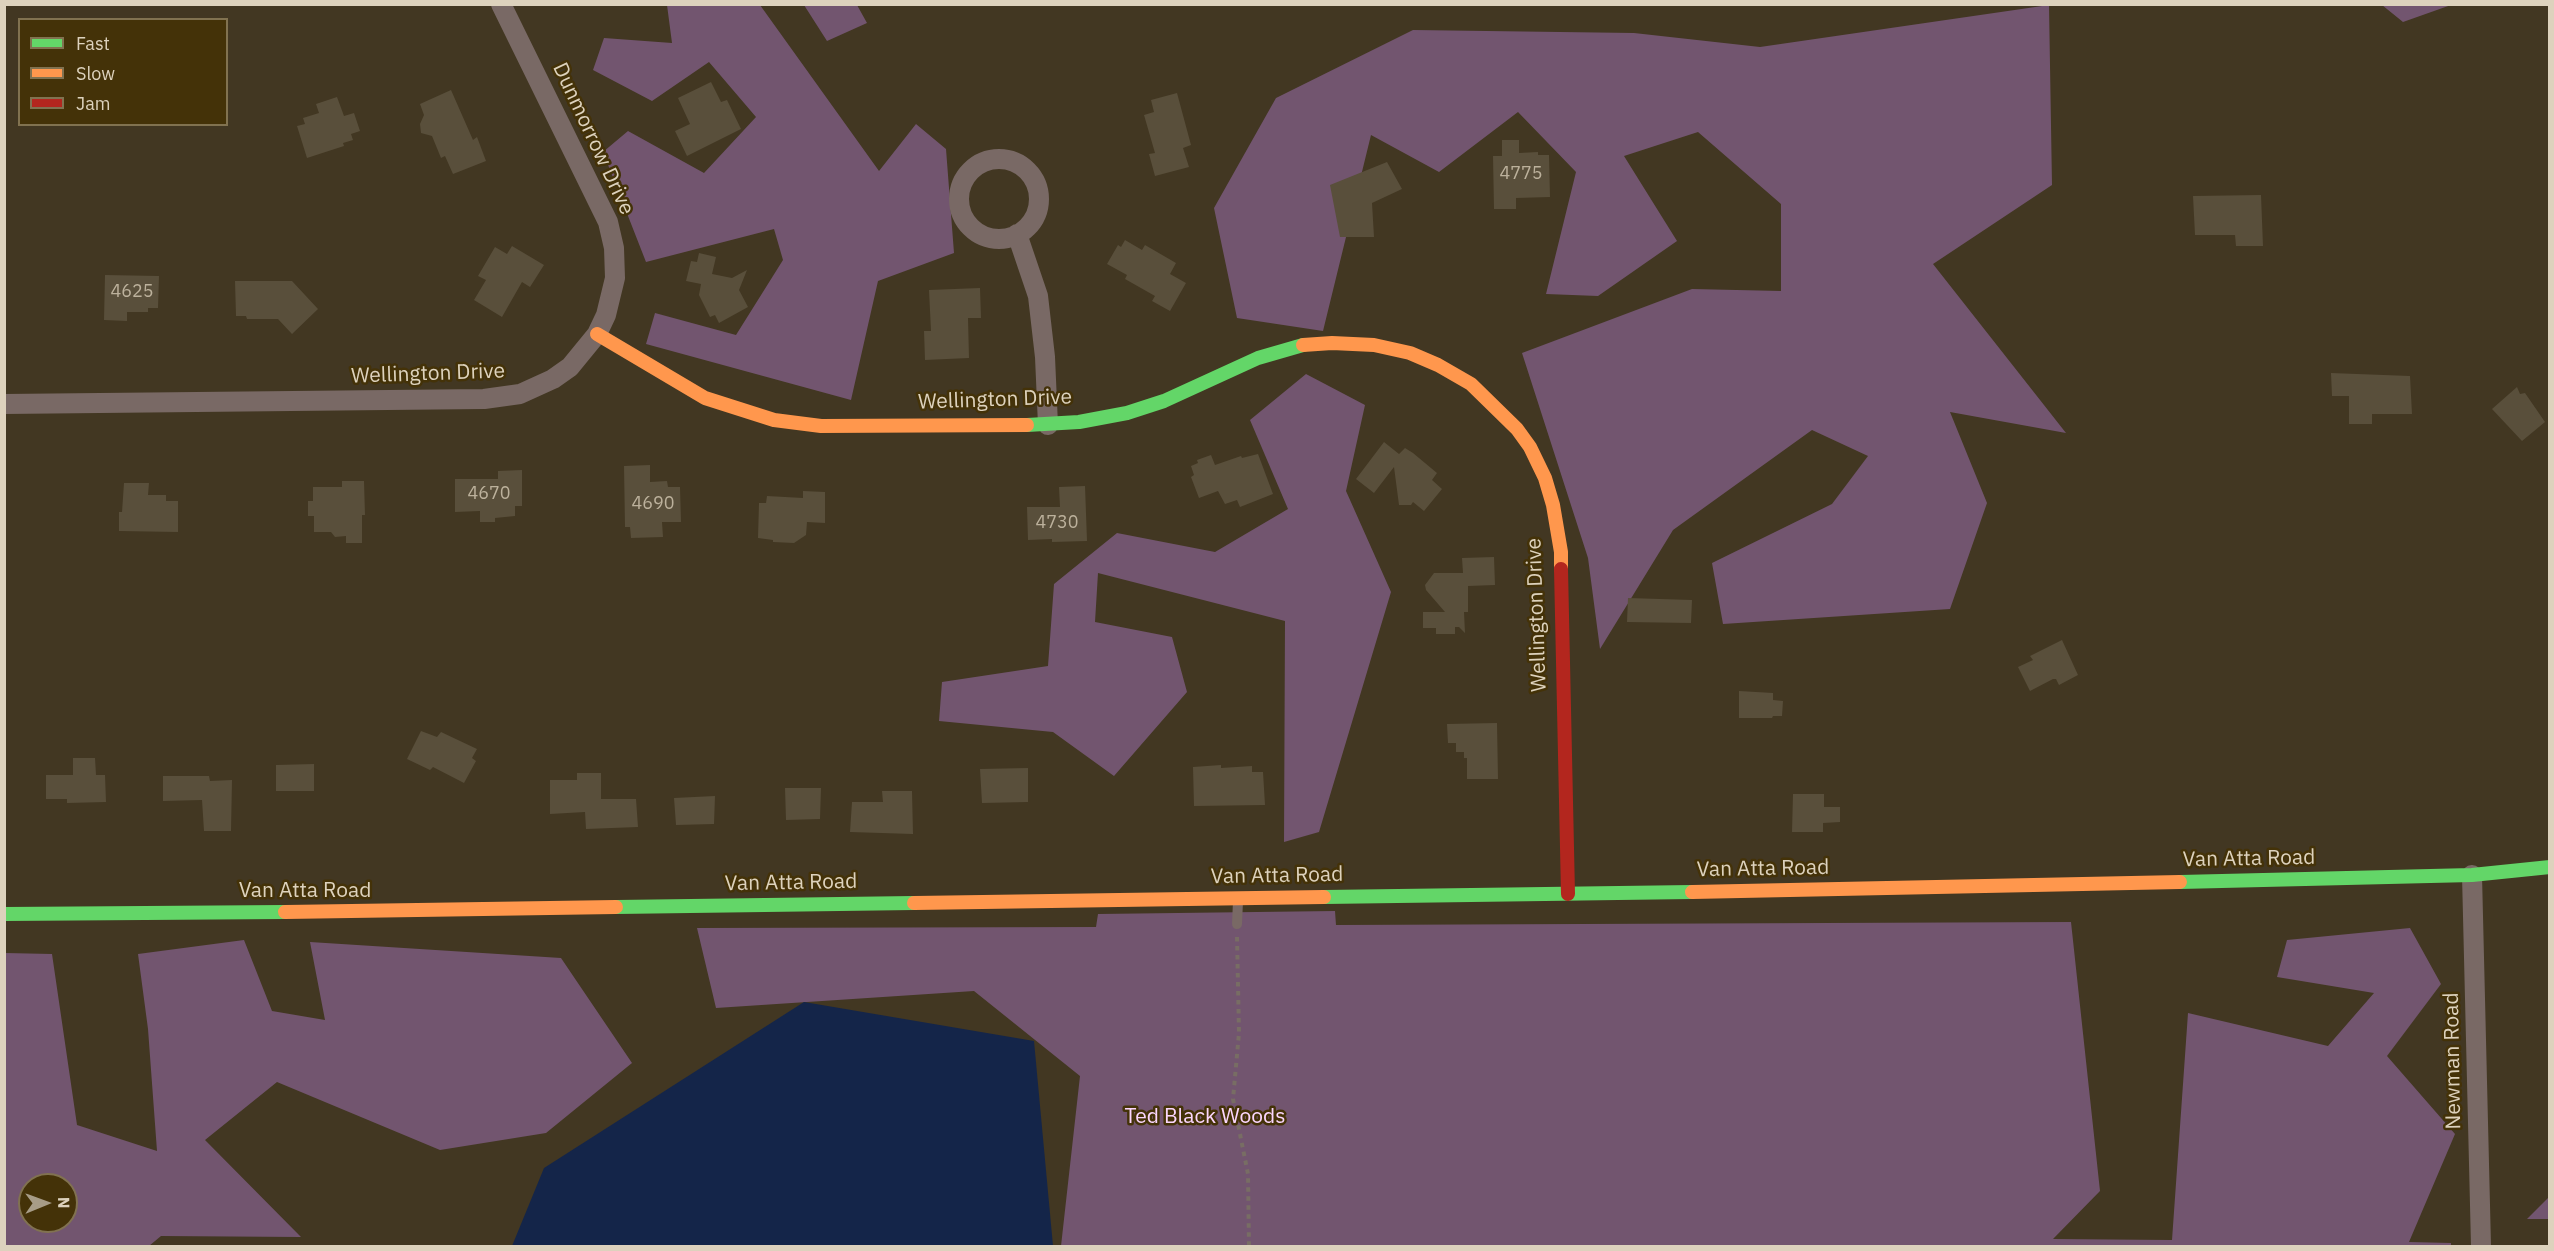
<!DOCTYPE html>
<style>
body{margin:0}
#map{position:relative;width:2554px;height:1251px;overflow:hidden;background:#423722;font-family:"IBM Plex Sans",sans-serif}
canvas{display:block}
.frame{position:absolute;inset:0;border:6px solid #ddd2bd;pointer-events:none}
.legend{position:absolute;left:18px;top:18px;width:210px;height:108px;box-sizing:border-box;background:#443208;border:2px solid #817250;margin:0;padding:8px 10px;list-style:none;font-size:18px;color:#ddd2bd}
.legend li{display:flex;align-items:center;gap:12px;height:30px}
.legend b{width:30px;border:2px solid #817250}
.north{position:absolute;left:18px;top:1173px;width:60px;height:60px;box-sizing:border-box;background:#443208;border:2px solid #817250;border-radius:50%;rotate:89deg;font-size:16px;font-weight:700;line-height:24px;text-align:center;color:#ddd2bd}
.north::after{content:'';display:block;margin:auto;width:21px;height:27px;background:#a79c87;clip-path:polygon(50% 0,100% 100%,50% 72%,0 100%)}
</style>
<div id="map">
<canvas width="2554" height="1251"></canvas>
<div class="frame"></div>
<ul class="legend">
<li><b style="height:8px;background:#63d668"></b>Fast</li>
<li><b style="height:8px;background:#ff974d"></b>Slow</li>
<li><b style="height:8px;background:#b3261e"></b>Jam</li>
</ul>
<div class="north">N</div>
</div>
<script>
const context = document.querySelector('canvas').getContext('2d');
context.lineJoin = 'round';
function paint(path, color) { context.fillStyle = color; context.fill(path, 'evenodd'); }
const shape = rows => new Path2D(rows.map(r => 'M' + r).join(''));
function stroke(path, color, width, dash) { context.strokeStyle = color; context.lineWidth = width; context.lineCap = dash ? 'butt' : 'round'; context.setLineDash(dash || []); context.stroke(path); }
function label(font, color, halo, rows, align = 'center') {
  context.font = font + ' "IBM Plex Sans",sans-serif'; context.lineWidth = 5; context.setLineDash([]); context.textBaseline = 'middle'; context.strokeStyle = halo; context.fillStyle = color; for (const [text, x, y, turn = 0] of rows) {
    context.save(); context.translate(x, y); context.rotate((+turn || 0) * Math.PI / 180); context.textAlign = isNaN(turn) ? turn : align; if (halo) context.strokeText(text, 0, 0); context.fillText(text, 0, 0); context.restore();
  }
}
paint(shape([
 [667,5,760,5,879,171,916,124,946,149,954,253,878,281,851,400,646,344,655,313,736,335,783,260,774,229,646,262,603,152,628,131,704,173,756,117,709,62,652,101,593,70,604,38,672,43],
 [804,5,857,5,867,23,827,41],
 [2049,5,2052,185,1933,264,2066,433,1950,412,1987,503,1950,609,1723,624,1712,563,1832,504,1868,456,1812,430,1673,530,1600,649,1588,558,1522,353,1692,289,1781,291,1781,204,1698,132,1624,156,1677,241,1598,296,1546,294,1576,172,1518,112,1439,172,1371,135,1323,331,1237,318,1214,208,1276,98,1413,30,1634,33,1760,47],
 [2382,5,2382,4,2451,5,2403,22],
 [1306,374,1365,405,1346,491,1391,592,1319,832,1284,842,1285,621,1098,573,1095,622,1172,637,1187,692,1114,776,1053,732,939,721,942,682,1048,666,1054,584,1117,533,1215,552,1288,509,1250,420],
 [1335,911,1336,925,2071,922,2100,1191,2053,1239,2172,1240,2188,1013,2328,1046,2374,993,2277,977,2287,940,2410,928,2441,984,2387,1056,2455,1134,2409,1242,2451,1243,2451,1246,1061,1246,1080,1076,974,991,716,1008,697,928,1096,927,1098,914],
 [244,940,272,1011,325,1020,310,942,561,958,632,1063,546,1133,440,1150,277,1082,205,1140,301,1237,161,1236,149,1246,5,1246,5,953,52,954,77,1125,157,1151,148,1029,138,954],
 [30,1185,66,1185,66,1221,30,1221],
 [2549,1197,2549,1219,2527,1219]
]), '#72556f');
paint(shape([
 [804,1002,1034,1041,1053,1246,512,1246,544,1168]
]), '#142549');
paint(shape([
 [711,82,721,102,727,100,741,129,687,156,675,131,690,124,678,98],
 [451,90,473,140,477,137,486,161,453,174,445,156,441,158,432,136,421,133,420,124,424,115,420,104],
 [1177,93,1191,145,1183,148,1189,167,1155,176,1149,154,1155,153,1144,115,1154,112,1151,100],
 [337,97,344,116,354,113,360,131,351,134,353,140,343,143,344,146,307,158,297,126,305,124,303,118,319,113,316,104],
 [1502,140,1519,140,1519,153,1538,152,1538,155,1549,155,1550,197,1516,198,1516,209,1494,209,1493,156,1502,156],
 [1387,162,1402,189,1372,203,1374,237,1340,237,1330,185],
 [2261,195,2263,246,2236,246,2235,235,2195,235,2193,196],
 [1125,240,1142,250,1145,245,1176,263,1170,274,1186,283,1170,311,1152,301,1155,296,1125,279,1127,275,1107,264,1118,245,1121,247],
 [512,246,544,265,530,287,522,282,502,317,474,300,486,280,478,276,495,247,507,254],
 [699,253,716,257,712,274,732,278,747,270,739,290,748,307,719,323,715,315,710,317,699,295,701,284,686,281,691,261,697,262],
 [105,275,159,276,158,308,148,308,148,312,127,312,127,321,104,320],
 [235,281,292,281,318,309,292,334,278,319,247,319,246,316,236,316],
 [980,288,981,318,968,318,969,358,925,360,924,331,931,331,929,290],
 [2331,373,2410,376,2412,414,2372,414,2372,424,2349,424,2349,396,2332,396],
 [2517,387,2520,394,2525,393,2545,422,2522,441,2492,409],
 [1384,442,1399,454,1405,448,1413,453,1437,473,1432,480,1442,489,1424,511,1413,502,1411,505,1399,505,1394,467,1374,493,1356,479],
 [1258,454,1273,494,1240,507,1237,500,1225,504,1218,491,1199,498,1191,477,1194,475,1191,466,1198,463,1197,460,1211,455,1215,465,1241,456,1242,458],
 [650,465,650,482,667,481,668,487,680,487,681,522,662,522,663,537,631,538,630,527,625,527,624,466],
 [522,470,522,506,515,506,515,516,495,518,495,522,480,522,480,511,455,512,455,479,498,479,498,471],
 [342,481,364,481,365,515,362,515,362,543,346,543,346,536,335,537,331,532,314,532,314,516,308,516,308,501,313,501,313,487,342,487],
 [124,483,149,483,148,495,166,495,166,501,178,501,178,532,119,531,119,512,122,512],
 [1085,486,1087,541,1052,542,1052,539,1028,540,1027,507,1060,507,1059,487],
 [803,491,825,492,825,523,807,522,806,535,794,543,773,542,773,540,758,538,759,503,766,503,767,496,803,498],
 [1494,557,1495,585,1468,586,1468,612,1464,612,1465,633,1459,627,1455,627,1455,634,1436,634,1436,628,1423,628,1423,612,1445,612,1426,590,1425,585,1434,573,1463,573,1462,558],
 [1628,598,1692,600,1691,623,1627,622],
 [2062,640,2078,675,2059,685,2056,679,2053,679,2030,691,2018,667,2033,660,2030,656],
 [1739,691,1773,693,1773,700,1783,701,1782,716,1773,716,1772,718,1739,718],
 [1497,723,1498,779,1467,779,1467,758,1464,758,1464,752,1456,752,1456,743,1448,743,1447,724],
 [421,731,437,737,441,732,477,749,472,758,476,761,464,783,433,767,430,770,407,759],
 [73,758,95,758,96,775,105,775,106,802,67,803,67,799,46,799,46,775,73,775],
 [314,764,314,791,276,791,276,765],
 [1221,765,1221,768,1252,766,1252,772,1263,772,1265,805,1194,806,1193,767],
 [1028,768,1028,802,982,803,980,769],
 [577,773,601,773,601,799,636,799,638,827,586,829,585,812,550,814,550,780,577,780],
 [163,776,209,776,210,781,232,780,231,831,204,831,202,800,163,801],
 [785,788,821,788,820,819,786,820],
 [882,791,912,791,913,834,850,832,852,802,883,802],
 [1793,794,1824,794,1824,807,1840,807,1840,822,1823,823,1823,832,1792,832],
 [715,796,714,824,676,825,674,798]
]), '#594f3b');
stroke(shape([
 [1237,937,1239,1033,1233,1099,1248,1174,1249,1246]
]), '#786d64', 4, [4.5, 4.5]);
stroke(shape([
 [1237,924,1238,901]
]), '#796965', 10);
stroke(shape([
 '959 199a40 40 0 1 1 80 0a40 40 0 1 1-80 0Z',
 [1017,234,1038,296,1045,357,1048,425],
 [4,404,484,399,520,394,553,379,570,367,597,334,606,315,615,278,614,248,608,222,501,4],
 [2472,875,2481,1246]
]), '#796965', 20);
stroke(shape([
 [1027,425,1079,422,1127,413,1164,401,1258,358,1303,345],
 [2180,882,2472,875,2550,867],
 [1324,897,1692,892],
 [616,907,914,903],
 [4,914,285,912]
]), '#63d668', 14);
stroke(shape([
 [597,334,705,398,774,420,821,426,1027,425],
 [1303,345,1332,343,1374,345,1410,353,1438,365,1471,384,1517,429,1530,447,1545,478,1553,505,1561,552,1561,569],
 [1692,892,2180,882],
 [914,903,1324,897],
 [285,912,616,907]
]), '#ff974d', 14);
stroke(shape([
 [1561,569,1568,894]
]), '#b3261e', 14);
label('18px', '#bcb19c', null, [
 ["4775",1521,174],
 ["4625",132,292],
 ["4670",489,494],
 ["4690",653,504],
 ["4730",1057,523]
]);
label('21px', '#ddd2bd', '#443208', [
 ["Dunmorrow Drive",593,139,65],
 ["Wellington Drive",428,374,-2],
 ["Wellington Drive",995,400,-2],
 ["Wellington Drive",1537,615,-92],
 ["Van Atta Road",2249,859,-1],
 ["Van Atta Road",1763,869,-1],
 ["Van Atta Road",1277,876,-1],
 ["Van Atta Road",791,883,-1],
 ["Van Atta Road",305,891],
 ["Newman Road",2453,1061,-91]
]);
label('21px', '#fbd6fe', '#443208', [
 ["Ted Black Woods",1205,1117]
]);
</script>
